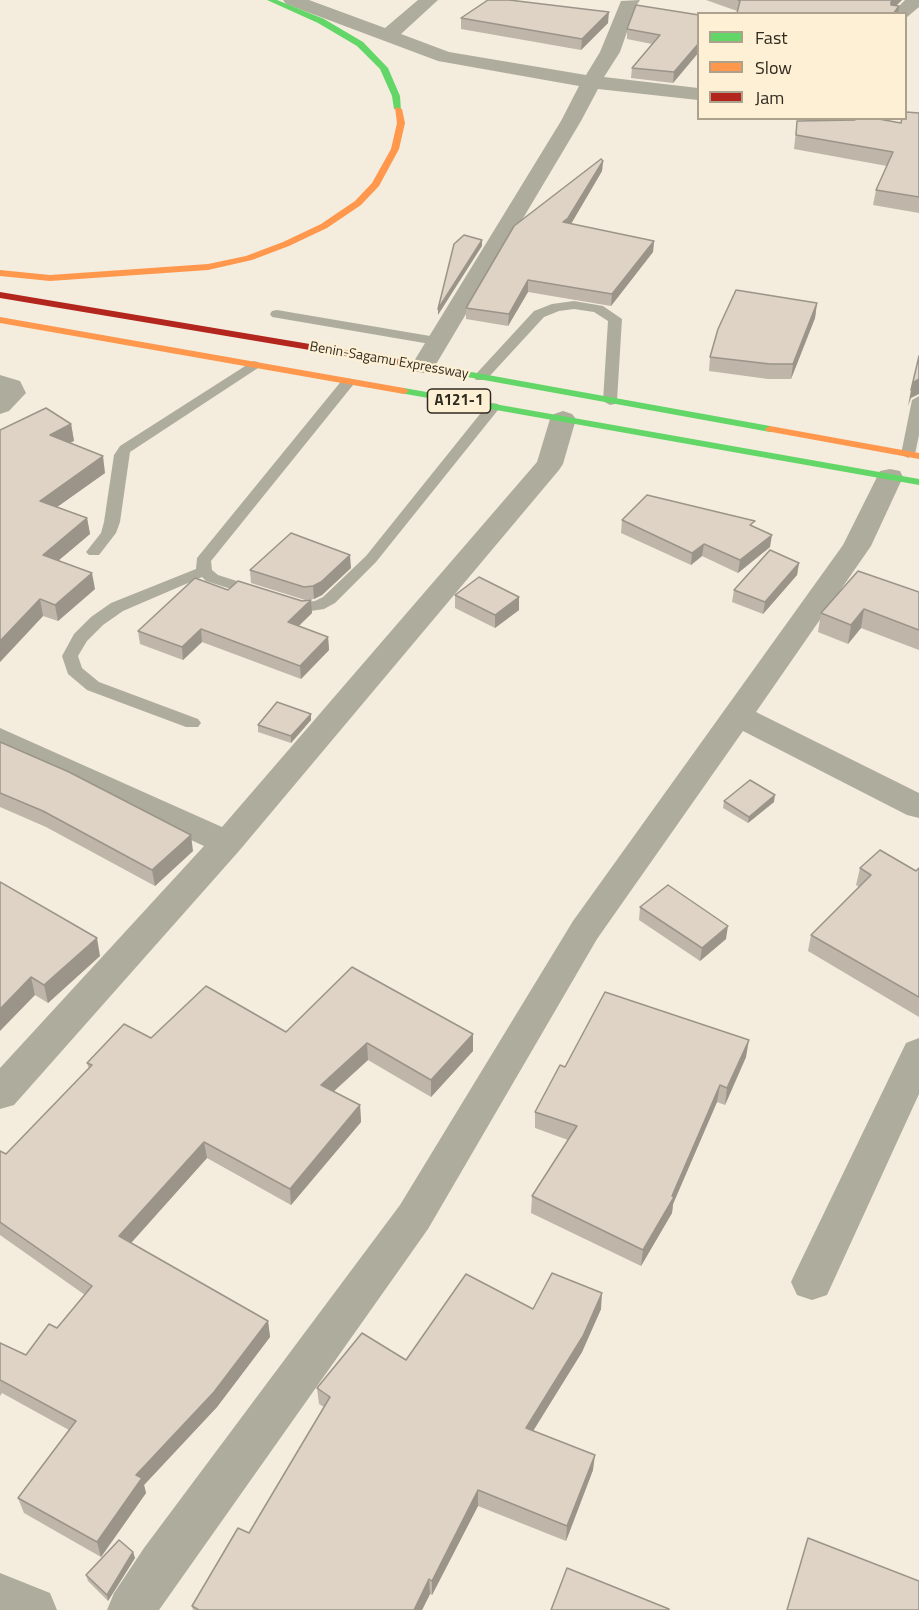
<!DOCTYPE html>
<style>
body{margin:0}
#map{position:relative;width:919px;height:1610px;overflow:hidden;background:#f4ecdd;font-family:"Titillium Web",sans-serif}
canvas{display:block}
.legend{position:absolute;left:697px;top:12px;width:210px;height:108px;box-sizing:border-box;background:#fdf0d4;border:2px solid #aba18c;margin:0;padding:8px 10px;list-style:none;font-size:18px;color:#302b21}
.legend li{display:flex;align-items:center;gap:12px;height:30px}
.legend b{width:30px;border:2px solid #aba18c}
</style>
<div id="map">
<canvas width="919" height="1610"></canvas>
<ul class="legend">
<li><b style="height:8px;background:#63d668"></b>Fast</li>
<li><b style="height:8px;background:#ff974d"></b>Slow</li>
<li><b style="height:8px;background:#b3261e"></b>Jam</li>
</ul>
</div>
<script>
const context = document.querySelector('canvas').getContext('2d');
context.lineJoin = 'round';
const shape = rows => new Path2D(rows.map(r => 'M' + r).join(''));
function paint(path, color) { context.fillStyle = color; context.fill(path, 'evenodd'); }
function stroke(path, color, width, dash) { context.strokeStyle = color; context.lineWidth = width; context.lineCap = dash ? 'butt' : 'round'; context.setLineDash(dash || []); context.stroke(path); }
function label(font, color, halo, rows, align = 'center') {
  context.font = font + ' "Titillium Web",sans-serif'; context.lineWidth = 4.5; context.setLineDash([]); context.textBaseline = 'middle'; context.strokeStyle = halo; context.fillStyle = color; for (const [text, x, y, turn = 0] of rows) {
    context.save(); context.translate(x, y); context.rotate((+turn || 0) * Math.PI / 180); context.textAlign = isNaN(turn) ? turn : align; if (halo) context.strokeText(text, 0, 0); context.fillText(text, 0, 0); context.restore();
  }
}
paint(shape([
 [574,301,603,306,622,319,617,401,615,404,610,405,603,401,608,321,594,312,574,309,559,311,544,317,486,380,476,380,474,377,476,374,534,311,552,304,574,301],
 [277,310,436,337,443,341,436,345,272,317,270,314,272,311,277,310],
 [253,361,258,362,260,365,258,368,130,452,120,522,116,533,99,555,89,555,86,552,101,533,104,522,114,455,120,446,253,361],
 [348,378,355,382,353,385,211,561,212,570,218,575,262,589,264,592,262,595,250,595,206,581,202,577,123,611,103,625,87,641,78,656,82,668,99,682,198,719,201,723,198,727,186,727,87,690,68,674,62,656,74,634,91,617,111,603,196,569,197,558,343,379,348,378],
 [919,396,919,435,915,454,908,458,901,454,912,400,919,396],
 [493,403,498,404,500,407,498,410,376,562,335,603,324,609,304,612,282,605,280,602,288,597,305,602,315,601,323,597,366,556,488,404,493,403]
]), '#aead9d');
paint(shape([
 [283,0,309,0,385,28,418,0,438,0,401,34,449,52,586,75,600,52,621,1,640,0,636,6,620,52,604,77,698,88,698,100,598,89,581,121,435,366,432,371,423,373,414,371,411,366,561,121,579,86,438,61,286,4,283,0],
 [905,0,919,0,919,7,906,18,906,14,891,14,905,0],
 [0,375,20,381,26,393,9,411,0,414,0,375],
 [563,411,572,414,576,419,563,464,559,470,239,851,14,1105,0,1109,0,1068,204,846,0,752,0,728,222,827,537,462,550,419,554,414,563,411],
 [890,469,900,471,903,477,871,546,756,712,919,793,919,818,907,815,743,731,597,939,428,1229,159,1610,107,1610,114,1593,144,1548,400,1205,573,921,843,545,880,471,890,469],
 [919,1038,919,1094,827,1295,812,1300,797,1295,791,1282,797,1269,906,1043,919,1038],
 [0,1573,50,1593,57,1610,0,1610,0,1573]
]), '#aead9d');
paint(shape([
 [267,0,277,0,324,19,363,42,388,68,400,96,401,111,394,109,392,96,380,69,357,46,318,23,267,0],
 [405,360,770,426,775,429,770,432,401,365,401,361,405,360],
 [404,388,919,479,919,485,400,393,399,391,404,388]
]), '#63d668');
paint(shape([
 [395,107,402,109,405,123,399,149,379,186,361,205,327,228,289,246,252,260,208,270,50,281,0,276,0,270,50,275,208,264,246,256,283,242,321,224,355,201,372,183,391,149,397,123,395,107],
 [0,317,404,388,409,391,404,394,0,323,0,317],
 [770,426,919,453,919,459,766,431,765,429,770,426]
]), '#ff974d');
paint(shape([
 [0,292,405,360,410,363,405,366,0,298,0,292]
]), '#b3261e');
paint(shape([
 [706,0,902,0,897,5,898,14,737,14,737,11],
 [699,15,699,52,673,83,631,78,632,68,652,44,627,39,627,29],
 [461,18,608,23,581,50,461,29],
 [919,113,919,213,873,205,876,190,887,166,794,149,797,121,901,123],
 [603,161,602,171,571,224,654,241,653,252,611,306,528,292,508,326,466,319,466,308],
 [817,303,815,318,791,379,768,379,709,371,710,357],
 [71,424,74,441,69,443,105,473,57,507,87,518,90,534,59,560,95,589,58,621,43,616,0,662,0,430],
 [622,520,754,527,770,547,738,573,702,556,691,565,621,533],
 [799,563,797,575,763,614,732,602,734,590],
 [351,568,322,595,314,599,305,600,251,583,250,570],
 [228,590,302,601,312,613,299,626,328,637,329,650,301,679,202,642,183,660,140,644,138,631],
 [919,592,919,650,861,628,848,644,818,632,821,613],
 [455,595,519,597,519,610,495,628,455,608],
 [311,714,311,720,291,743,258,732,258,725],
 [0,742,193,851,155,886,46,827,0,807],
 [724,801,774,802,748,823,723,808],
 [860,868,916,871,919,868,919,1017,808,951,811,935,859,887,856,885],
 [0,882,100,956,48,1003,35,995],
 [640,907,726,939,700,961,639,920],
 [286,1032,473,1034,473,1051,431,1097,368,1060,333,1092,360,1105,361,1122,291,1205,207,1158,131,1243,268,1321,270,1337,217,1407,144,1485,146,1493,101,1557,24,1513,18,1498,69,1430,2,1393,0,1396,0,1343,26,1355,57,1328,85,1295,0,1235,0,1151,6,1154,89,1069,87,1063,151,1038],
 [746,1057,725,1105,717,1102,673,1204,672,1213,641,1266,531,1213,532,1196,568,1140,535,1128,535,1112,565,1067],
 [533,1309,601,1309,582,1352,533,1431,593,1470,566,1541,478,1506,432,1595,430,1594,422,1610,193,1610,192,1606,249,1533,324,1407,319,1404,317,1388,406,1360],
 [133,1552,135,1558,108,1601,88,1581,86,1575]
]), '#bfb5a9');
paint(shape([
 [893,0,902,0,889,12,891,2],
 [899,6,898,14,893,14],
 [609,12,608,23,581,50,582,39],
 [699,43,699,52,673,83,674,72],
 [603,161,602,171,568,229,563,222],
 [482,240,482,246,438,315,438,309],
 [654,241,653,252,611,306,612,294],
 [528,280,528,292,508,326,509,314],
 [817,303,815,318,791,379,793,364],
 [919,379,919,394,911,398,908,406,911,390,914,382],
 [71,424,74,441,52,451,50,435],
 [103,456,105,473,43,517,40,501],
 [87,518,90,534,46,571,43,555],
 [772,535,770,547,738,573,740,560],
 [704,544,702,556,691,565,692,553],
 [350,555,351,568,322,595,314,599,313,586],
 [799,563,797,575,763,614,765,602],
 [92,573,95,589,58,621,55,605],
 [519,597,519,610,495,628,495,615],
 [40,599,43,616,0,662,0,641],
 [311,600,312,613,289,635,288,622],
 [864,609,861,628,848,644,851,625],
 [201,629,202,642,183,660,182,647],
 [328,637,329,650,301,679,300,666],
 [311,714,311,720,291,743,291,736],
 [775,795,774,802,748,823,749,817],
 [191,835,193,851,155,886,152,870],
 [728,926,726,939,700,961,702,948],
 [97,938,100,956,48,1003,44,985],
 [31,977,35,995,0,1031,0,1009],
 [473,1034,473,1051,431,1097,431,1080],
 [749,1040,746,1057,725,1105,727,1088],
 [367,1043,368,1060,322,1102,321,1085],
 [720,1085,717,1102,673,1204,672,1213,641,1266,643,1250,672,1196],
 [360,1105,361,1122,291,1205,290,1189],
 [204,1142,207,1158,123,1252,119,1236],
 [602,1293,601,1309,582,1352,525,1444,526,1428],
 [268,1321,270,1337,217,1407,144,1485,146,1493,101,1557,97,1542,136,1475],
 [595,1455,593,1470,566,1541,567,1526],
 [478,1490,478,1506,432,1595,432,1581],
 [133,1552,135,1558,108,1601,107,1595],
 [429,1579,430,1594,422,1610,414,1610]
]), '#9b9489');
const building = shape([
 [488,0,509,0,609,12,582,39,461,18,488,0],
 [738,0,893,0,891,2,891,5,899,6,893,14,741,14,737,13,740,1,738,0],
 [636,5,699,15,699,43,674,72,632,68,660,35,627,29,636,5],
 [906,112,919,113,919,197,876,190,893,152,796,135,797,121,855,120,855,118,873,118,901,123,902,118,906,118,906,112],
 [601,159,603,161,568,218,563,222,654,241,612,294,528,280,509,314,466,308,514,226,601,159],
 [464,235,482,240,438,309,454,244,464,235],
 [736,290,817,303,793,364,770,364,710,357,718,329,736,290],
 [919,356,919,379,914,382,911,390,919,356],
 [46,408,71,424,50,435,103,456,40,501,87,518,43,555,92,573,55,605,40,599,0,641,0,430,46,408],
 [647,495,755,521,750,525,772,535,740,560,704,544,692,553,622,520,647,495],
 [291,533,350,555,321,582,313,586,304,587,250,570,291,533],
 [770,550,799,563,765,602,734,590,770,550],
 [858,571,919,592,919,630,864,609,851,625,821,613,858,571],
 [479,577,519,597,495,615,455,595,479,577],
 [195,578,228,590,238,581,302,601,311,600,288,622,328,637,300,666,201,629,182,647,138,631,195,578],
 [277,702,311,714,291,736,258,725,277,702],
 [0,742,69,772,191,835,152,870,43,811,0,793,0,742],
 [750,780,775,795,749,817,724,801,750,780],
 [880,850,916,871,919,868,919,997,811,935,871,875,860,868,880,850],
 [0,882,97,938,44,985,31,977,0,1009,0,882],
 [668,885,728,926,702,948,640,907,668,885],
 [352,967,473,1034,431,1080,367,1043,321,1085,360,1105,290,1189,204,1142,119,1236,268,1321,214,1392,136,1475,142,1478,97,1542,18,1498,76,1421,0,1380,0,1343,26,1355,49,1324,57,1328,92,1286,0,1222,0,1151,6,1154,92,1065,87,1063,124,1024,151,1038,206,986,286,1032,352,967],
 [605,992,749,1040,727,1088,720,1085,672,1196,674,1197,643,1250,532,1196,577,1126,535,1112,560,1065,565,1067,605,992],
 [552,1273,602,1293,583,1336,526,1428,595,1455,567,1526,478,1490,432,1581,429,1579,414,1610,199,1610,192,1606,238,1528,249,1533,330,1397,317,1388,362,1333,406,1360,466,1274,533,1309,552,1273],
 [808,1538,919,1581,919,1610,787,1610,808,1538],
 [119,1540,133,1552,107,1595,86,1575,119,1540],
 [567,1568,669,1609,669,1610,551,1610,567,1568]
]);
paint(building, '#ded3c4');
stroke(building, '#9b9489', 1.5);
label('14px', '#302b21', '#fdf0d4', [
 ["Benin-Sagamu Expressway",389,361,10]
]);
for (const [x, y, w] of [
 [459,401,63]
]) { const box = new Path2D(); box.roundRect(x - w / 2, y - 12, w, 24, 4.5); context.fillStyle = '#fdf0d4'; context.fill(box); stroke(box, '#302b21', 1.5); }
label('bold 15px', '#302b21', null, [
 ["A121-1",459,401]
]);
</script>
